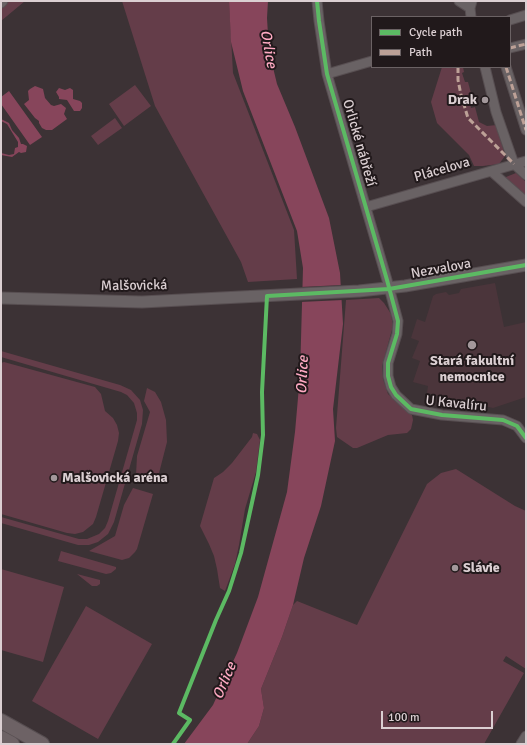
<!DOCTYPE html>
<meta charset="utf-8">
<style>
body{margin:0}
#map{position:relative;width:527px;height:745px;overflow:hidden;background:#3c3235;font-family:Signika,sans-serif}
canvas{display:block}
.frame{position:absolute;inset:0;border:2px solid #dbcfd2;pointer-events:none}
.legend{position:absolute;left:371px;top:16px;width:140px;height:52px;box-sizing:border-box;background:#21191b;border:1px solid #6b6264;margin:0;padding:5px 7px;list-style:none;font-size:12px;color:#dbcfd2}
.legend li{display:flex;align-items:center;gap:8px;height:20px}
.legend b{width:20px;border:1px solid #6b6264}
.scale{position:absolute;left:381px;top:711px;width:112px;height:18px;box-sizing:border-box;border:2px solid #dbcfd2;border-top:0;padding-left:5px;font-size:12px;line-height:14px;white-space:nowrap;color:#dbcfd2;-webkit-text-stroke:3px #21191b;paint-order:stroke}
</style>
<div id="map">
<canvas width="527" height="745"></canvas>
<div class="frame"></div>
<ul class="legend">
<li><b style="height:5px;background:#5cba63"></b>Cycle path</li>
<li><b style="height:5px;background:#bda197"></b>Path</li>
</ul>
<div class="scale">100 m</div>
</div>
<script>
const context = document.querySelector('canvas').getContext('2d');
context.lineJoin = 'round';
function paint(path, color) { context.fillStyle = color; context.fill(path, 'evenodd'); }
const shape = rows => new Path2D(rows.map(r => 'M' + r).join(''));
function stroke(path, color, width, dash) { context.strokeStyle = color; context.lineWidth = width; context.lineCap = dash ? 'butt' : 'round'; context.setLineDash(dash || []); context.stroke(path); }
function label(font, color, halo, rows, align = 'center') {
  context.font = font + ' Signika,sans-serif'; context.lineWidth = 4; context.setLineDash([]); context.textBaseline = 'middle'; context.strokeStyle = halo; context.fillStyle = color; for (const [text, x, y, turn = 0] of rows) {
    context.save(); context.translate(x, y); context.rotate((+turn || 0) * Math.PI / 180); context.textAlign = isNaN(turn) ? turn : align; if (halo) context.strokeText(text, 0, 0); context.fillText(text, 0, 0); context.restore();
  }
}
paint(shape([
 [495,283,504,327,526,322,526,397,493,408,427,393,428,386,413,382,420,361,412,358,419,341,411,338,417,319,425,322,433,296,436,294,446,292,449,295,459,293,461,289]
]), '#4b353b');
paint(shape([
 [1,1,25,1,1,21],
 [122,1,229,1,233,73,294,230,297,279,248,282,241,262,155,106],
 [442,67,463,67,464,72,462,73,465,82,468,82,472,97,469,98,471,108,475,107,479,122,487,126,497,125,505,156,499,164,483,166,474,166,469,155,437,123,431,102],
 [135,85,151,106,124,126,109,104],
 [115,118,122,128,98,145,91,136],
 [516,173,526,182,526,198,508,181,506,178,506,177],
 [379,298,384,303,391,314,393,326,382,366,383,379,388,394,412,415,413,420,411,429,407,433,388,435,357,448,353,448,337,437,336,428,346,300],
 [1,351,120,385,131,390,140,400,143,410,142,424,114,522,108,534,98,542,89,545,78,545,1,523,1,517,79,539,87,539,99,534,105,528,108,521,137,420,137,413,134,403,127,395,121,392,1,357],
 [4,362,95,387,101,394,105,411,113,418,117,425,119,433,118,441,96,517,93,524,83,532,75,534,67,533,1,514,1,363],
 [147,388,155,392,161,402,166,420,167,442,157,481,136,475,137,456,150,412,144,401],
 [253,433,257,434,260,440,256,472,245,509,239,545,235,564,225,591,220,588,217,569,214,556,209,544,200,526,214,478,223,472,232,463,252,437],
 [456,469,515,506,526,511,526,669,506,656,503,661,524,673,484,744,247,744,259,726,264,708,261,689,282,637,293,605,297,601,357,625,427,484,441,473],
 [133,488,153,494,137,549,135,552,129,558,122,560,89,551,115,536,124,505],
 [61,551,116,567,116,569,111,573,106,574,58,561],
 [1,569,64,587,43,662,1,650],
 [77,574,100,580,100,584,97,586,92,586],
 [86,606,152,644,98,739,32,701]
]), '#643d49');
paint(shape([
 [229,1,268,1,267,18,269,51,277,84,295,127,329,218,340,273,343,324,333,409,335,441,321,506,304,558,293,605,282,637,261,689,264,708,259,726,247,744,184,744,213,705,237,653,258,597,287,492,295,432,300,375,303,268,297,231,243,91,231,42],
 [35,86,43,89,45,98,51,105,54,106,61,104,66,108,64,114,67,119,52,130,46,130,42,128,39,123,39,121,35,118,24,104,29,100,28,91,30,89],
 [59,88,65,90,70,88,73,90,73,99,80,101,82,103,82,108,80,111,74,111,67,100,59,99,59,97,56,92],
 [9,91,42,137,30,145,1,104,1,97],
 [1,119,9,123,12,130,19,138,21,144,23,144,27,146,26,152,21,153,19,152,12,157,1,155,1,153,9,155,14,154,15,148,18,147,18,142,7,124,1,121]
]), '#87455b');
paint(shape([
 [342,285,343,300,300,302,300,287]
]), '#3c3235');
const minor = shape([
 [317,1,319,21,327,74,387,280,398,321,397,334,388,363,388,376,391,387,396,395,411,409,442,415,503,420,517,426,526,438],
 [459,1,470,8],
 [1,3,3,1],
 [471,17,470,8,472,1],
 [510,20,526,15],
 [510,48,526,44],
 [485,67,496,112,514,164,526,175],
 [506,67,526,130],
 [327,74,372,61],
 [491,171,526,202],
 [366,207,526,161],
 [521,744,526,736]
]);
const tertiary = shape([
 [1,298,142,302,359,291,405,286,526,265]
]);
const primary = shape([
 [1,721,42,744],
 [1,738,12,744]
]);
stroke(minor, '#574e51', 11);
stroke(tertiary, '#574e51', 13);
stroke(primary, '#574e51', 16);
stroke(minor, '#696264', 9);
stroke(tertiary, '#696264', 11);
stroke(primary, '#6d6265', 14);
stroke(shape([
 [510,48,526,44],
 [458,67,458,80,461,95,468,118,514,164],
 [506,67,526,130]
]), '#bda197', 3, [6, 3]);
stroke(shape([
 [317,1,319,21,327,74,387,280,398,321,397,334,388,363,388,376,391,387,396,395,411,409,442,415,503,420,517,426,526,438],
 [173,744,190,720,179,713,216,620,229,591,241,553,258,475,263,435,262,392,267,296,389,289,526,265]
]), '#5cba63', 4);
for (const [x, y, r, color] of [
 [485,100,4,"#a3989b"],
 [472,345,5,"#a3989b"],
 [54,478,4,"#a3989b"],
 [455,568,4,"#a3989b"]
]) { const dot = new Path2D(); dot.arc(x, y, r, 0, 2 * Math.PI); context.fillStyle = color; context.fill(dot); stroke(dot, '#21191b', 1.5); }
label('bold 14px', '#dbcfd2', '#21191b', [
 ["Drak",477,100,"right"],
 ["Stará fakultní",472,361,"center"],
 ["nemocnice",472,377,"center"],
 ["Malšovická aréna",62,478],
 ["Slávie",463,568]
], 'left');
label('14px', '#dbcfd2', '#21191b', [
 ["Orlické nábřeží",359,143,74],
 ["Plácelova",442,170,-16],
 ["Nezvalova",441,269,-10],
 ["Malšovická",134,286,-1],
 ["U Kavalíru",456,404,6]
]);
label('italic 15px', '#ffaac3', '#21191b', [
 ["Orlice",268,49,80],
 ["Orlice",303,375,-87],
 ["Orlice",225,681,-67]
]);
</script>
